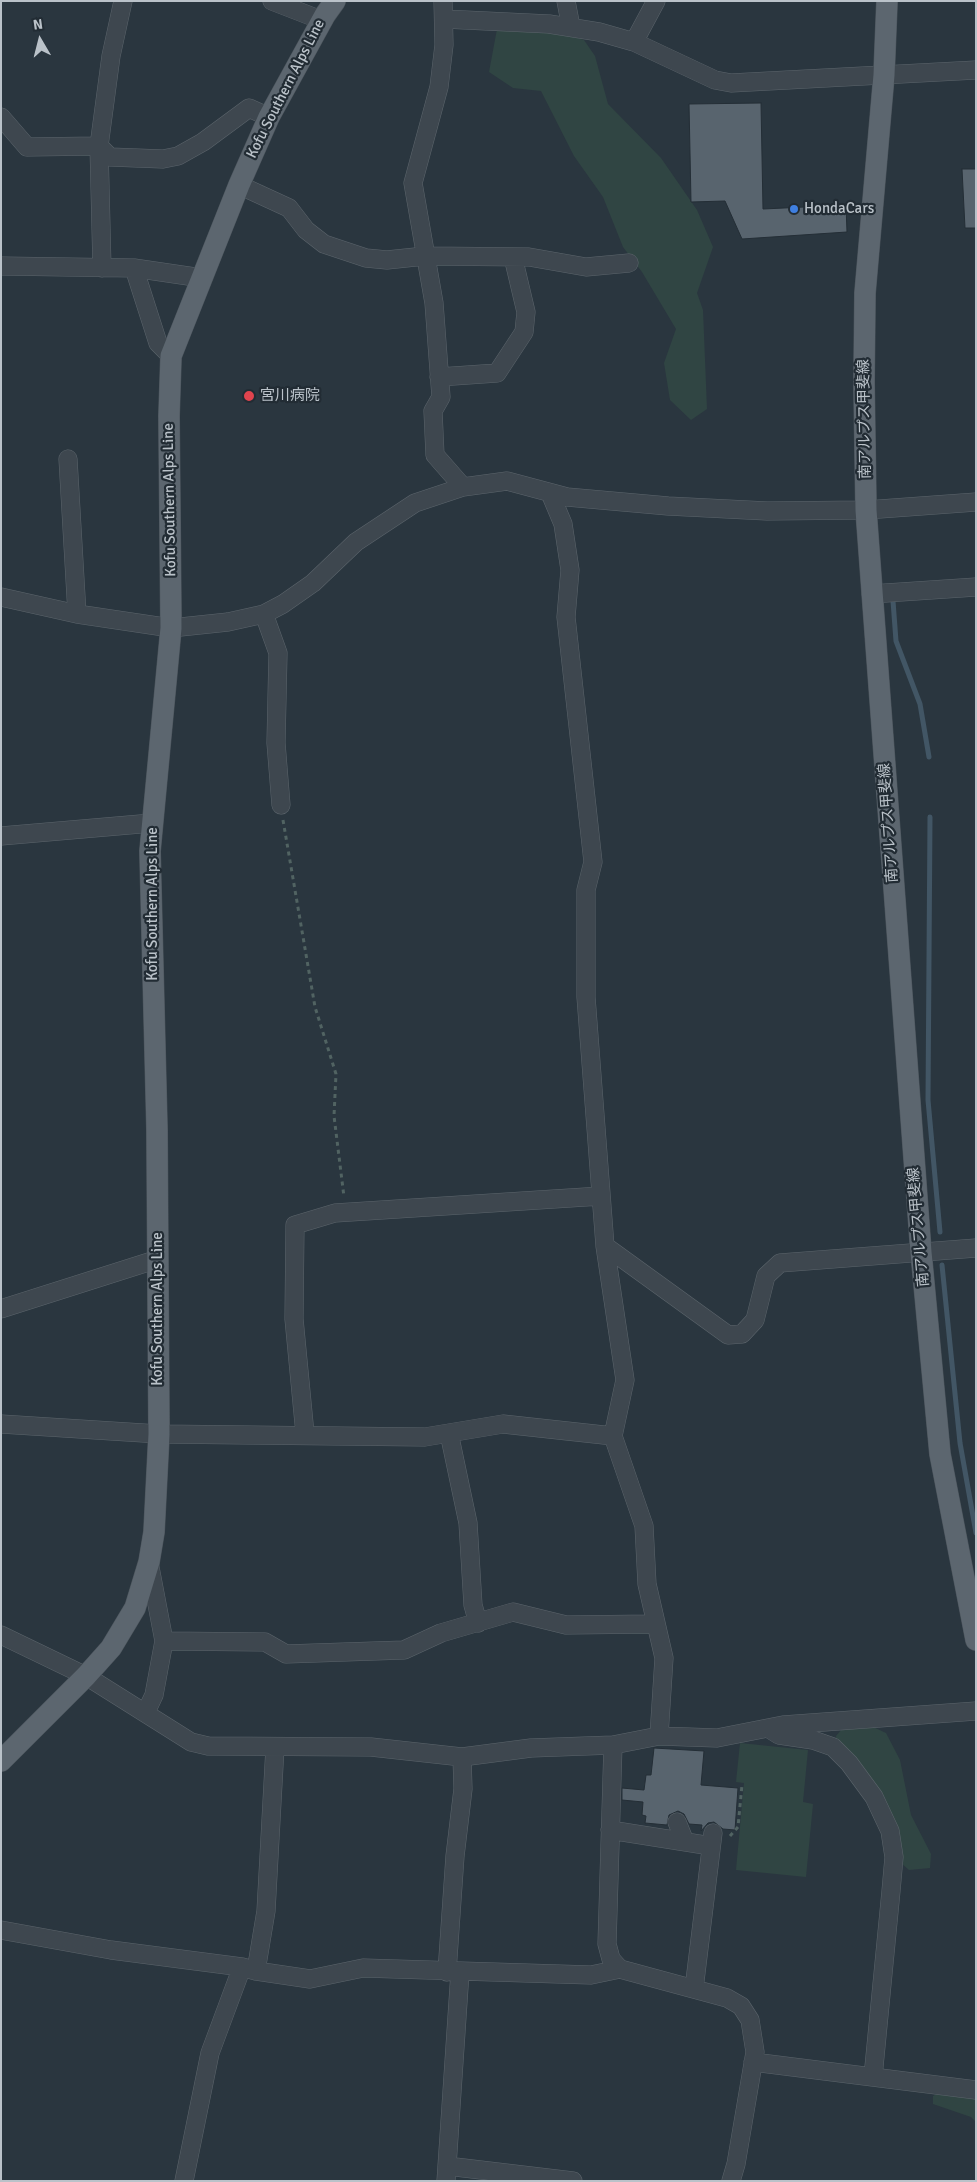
<!DOCTYPE html>
<meta charset="utf-8">
<style>
body{margin:0}
#map{position:relative;width:977px;height:2182px;overflow:hidden;background:#2a363f;font-family:Signika,sans-serif}
canvas{display:block}
.frame{position:absolute;inset:0;border:2px solid #bac2c9;pointer-events:none}
.north{position:absolute;left:15px;top:15px;width:50px;height:50px;-webkit-text-stroke:4px #222c34;paint-order:stroke;rotate:352deg;font-size:14px;font-weight:700;line-height:20px;text-align:center;color:#bac2c9}
.north::after{content:'';display:block;margin:auto;width:18px;height:22px;background:#bac2c9;clip-path:polygon(50% 0,100% 100%,50% 72%,0 100%)}
</style>
<div id="map">
<canvas width="977" height="2182"></canvas>
<div class="frame"></div>
<div class="north">N</div>
</div>
<script>
const context = document.querySelector('canvas').getContext('2d');
context.lineJoin = 'round';
function paint(path, color) { context.fillStyle = color; context.fill(path, 'evenodd'); }
const shape = rows => new Path2D(rows.map(r => 'M' + r).join(''));
function stroke(path, color, width, dash) { context.strokeStyle = color; context.lineWidth = width; context.lineCap = dash ? 'butt' : 'round'; context.setLineDash(dash || []); context.stroke(path); }
function label(font, color, halo, rows, align = 'center') {
  context.font = font + ' Signika,"Noto Sans JP",sans-serif'; context.lineWidth = 4.5; context.setLineDash([]); context.textBaseline = 'middle'; context.strokeStyle = halo; context.fillStyle = color; for (const [text, x, y, turn = 0] of rows) {
    context.save(); context.translate(x, y); context.rotate((+turn || 0) * Math.PI / 180); context.textAlign = isNaN(turn) ? turn : align; if (halo) context.strokeText(text, 0, 0); context.fillText(text, 0, 0); context.restore();
  }
}
paint(shape([
 [497,29,555,31,584,40,595,56,608,104,661,158,697,210,713,247,697,293,703,310,707,409,691,420,670,400,664,363,676,329,642,272,623,247,603,197,574,156,541,91,513,88,489,72],
 [871,1726,886,1733,900,1760,911,1815,931,1854,930,1868,909,1870,901,1863,837,1746,836,1736,842,1729],
 [740,1743,808,1750,803,1802,813,1804,806,1877,736,1870,744,1783,736,1782],
 [944,2090,976,2096,976,2122,971,2117,933,2104,933,2096]
]), '#304543');
stroke(shape([
 [893,601,896,641,920,704,929,757],
 [930,817,928,1100,940,1232],
 [942,1265,960,1443,976,1533]
]), '#425665', 5);
const building = shape([
 [761,103,763,209,846,205,847,232,742,239,725,201,691,202,689,104,761,103],
 [962,169,976,169,976,228,965,228,962,169],
 [654,1748,704,1751,701,1785,738,1788,735,1830,723,1829,714,1822,708,1823,701,1831,702,1825,689,1824,684,1814,678,1811,669,1815,667,1825,645,1823,646,1816,642,1815,643,1802,622,1800,622,1788,644,1790,646,1775,651,1775,654,1748]
]);
paint(building, '#58646e');
stroke(building, '#242e36', 1);
const minor = shape([
 [272,1,321,20],
 [443,1,444,45,439,87,413,183,434,303,441,397,433,411,435,455,463,487],
 [566,1,571,27],
 [444,19,549,24,599,32,634,42,715,80,731,83,976,70],
 [634,42,656,1],
 [1,117,27,147,99,146,110,157,163,159,178,156,203,142,249,108,269,117],
 [239,185,289,208,306,230,324,244,366,258,387,260,425,256,529,257,586,267,629,263],
 [1,266,134,268,202,278],
 [102,268,99,146,111,56,123,1],
 [134,268,158,343,171,356],
 [439,377,497,373,524,332,526,312,513,257],
 [68,459,77,614],
 [550,493,563,524,570,570,566,617,593,862,586,890,586,997,605,1246,625,1380,613,1436,644,1526,647,1584,664,1658,659,1736],
 [871,594,976,587],
 [1,597,77,614,171,628,228,622,264,614,283,604,313,583,356,542,415,503,463,487,507,481,567,497,668,506,767,511,866,510,976,502],
 [264,614,278,653,276,743,281,805],
 [1,836,152,823],
 [605,1246,728,1335,742,1334,755,1320,766,1276,780,1263,976,1248],
 [1,1309,158,1259],
 [1,1424,159,1434,425,1437,503,1424,613,1436],
 [449,1433,468,1523,473,1605,478,1623],
 [305,1434,294,1319,295,1225,335,1213,601,1196],
 [1,1635,86,1676,191,1742,208,1746,371,1747,462,1757,531,1748,613,1745,659,1736,717,1738,783,1725,976,1711],
 [164,1641,265,1642,286,1654,404,1650,441,1633,513,1612,566,1625,654,1624],
 [146,1712,154,1695,164,1641,149,1562],
 [771,1730,779,1735,813,1740,833,1747,849,1763,874,1797,890,1831,894,1857,891,1891,873,2077],
 [613,1745,607,1944,611,1959,620,1969,727,1998,741,2006,750,2020,755,2052,736,2164,731,2181],
 [677,1822,685,1842],
 [610,1830,711,1846],
 [1,1930,111,1950,242,1967,256,1971,310,1979,363,1968,591,1975,620,1969],
 [256,1971,266,1911,275,1747],
 [447,1972,455,1856,463,1789,462,1757],
 [694,1989,713,1833],
 [753,2062,976,2090],
 [447,2166,573,2181],
 [184,2181,210,2053,242,1967],
 [446,2181,460,1972]
]);
const major = shape([
 [887,1,884,75,865,293,864,382,866,510,921,1252,940,1454,976,1640],
 [1,1761,86,1676,111,1648,135,1608,149,1562,154,1532,159,1434,157,1130,150,851,171,628,169,416,171,356,239,185,269,117,325,15,335,1]
]);
stroke(minor, '#5c656c', 19);
stroke(major, '#4a535b', 22);
stroke(shape([
 [283,820,315,1007,336,1074,334,1116,344,1197],
 [730,1836,738,1827,742,1785]
]), '#516362', 3, [4, 4]);
stroke(minor, '#3e474f', 18);
stroke(major, '#5c666f', 21);
for (const [x, y, r, color] of [
 [794,209,5,"#3f7fe0"],
 [249,396,6,"#e0444e"]
]) { const dot = new Path2D(); dot.arc(x, y, r, 0, 2 * Math.PI); context.fillStyle = color; context.fill(dot); stroke(dot, '#222c34', 2); }
label('15px', '#bac2c9', '#222c34', [
 ["Kofu Southern Alps Line",286,89,-63],
 ["南アルプス甲斐線",865,419,-91],
 ["Kofu Southern Alps Line",170,500,-91],
 ["南アルプス甲斐線",889,823,-94],
 ["Kofu Southern Alps Line",153,904,-90],
 ["南アルプス甲斐線",919,1227,-95],
 ["Kofu Southern Alps Line",158,1309,-90]
]);
label('15px', '#bac2c9', '#222c34', [
 ["HondaCars",804,209],
 ["宮川病院",260,396]
], 'left');
</script>
